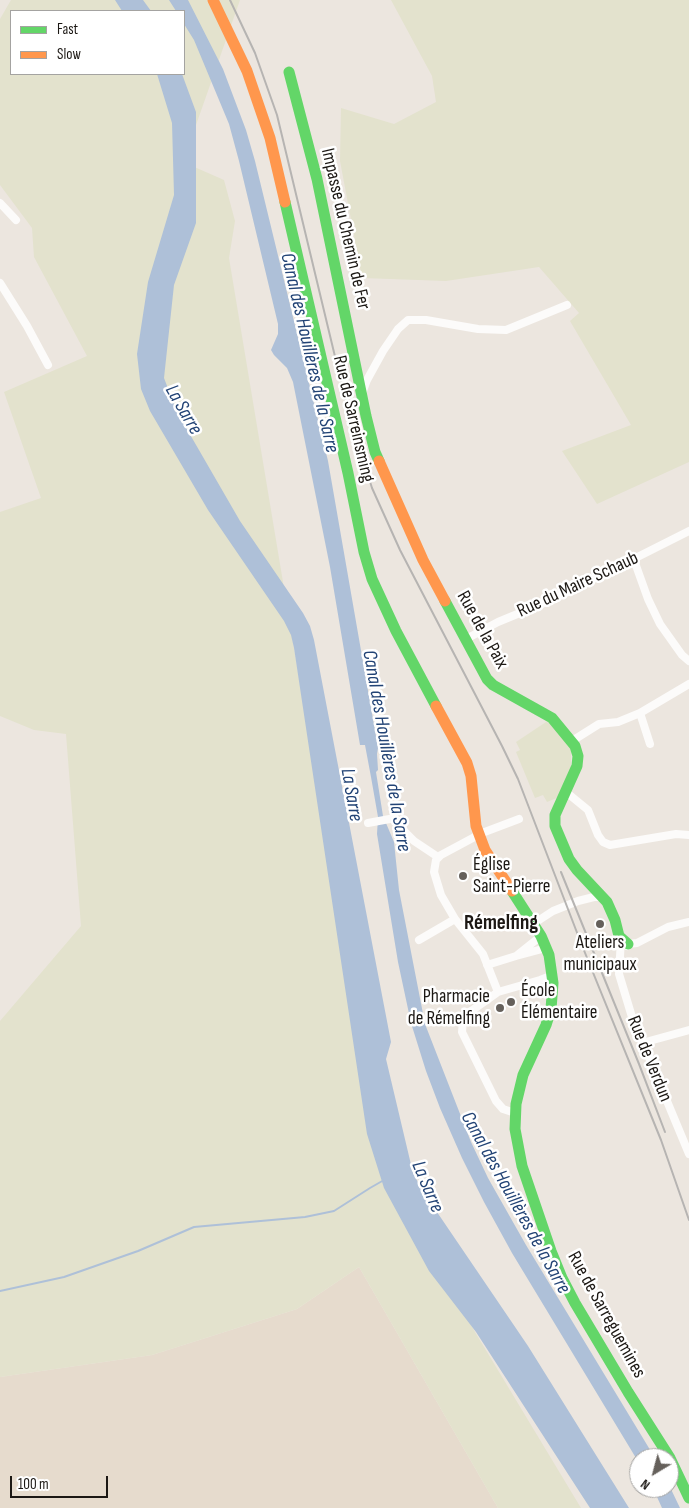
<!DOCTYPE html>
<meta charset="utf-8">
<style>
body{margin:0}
#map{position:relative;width:689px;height:1508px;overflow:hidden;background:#ece6df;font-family:"Sofia Sans Condensed",sans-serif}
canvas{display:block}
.legend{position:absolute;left:10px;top:10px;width:175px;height:65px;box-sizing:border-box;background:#fff;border:1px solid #a4a3a1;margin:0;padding:6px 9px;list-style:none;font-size:15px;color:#1c1814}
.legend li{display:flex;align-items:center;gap:10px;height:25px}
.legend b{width:25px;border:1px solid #a4a3a1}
.north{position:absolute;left:629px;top:1448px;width:50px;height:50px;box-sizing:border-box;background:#fff;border:1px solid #a4a3a1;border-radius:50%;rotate:217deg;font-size:14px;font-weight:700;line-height:20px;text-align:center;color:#1c1814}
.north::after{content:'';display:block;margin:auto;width:18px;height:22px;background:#65605b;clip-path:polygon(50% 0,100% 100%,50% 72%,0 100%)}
.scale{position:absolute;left:10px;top:1476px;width:98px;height:22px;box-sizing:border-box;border:2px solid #1c1814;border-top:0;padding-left:6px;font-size:15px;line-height:18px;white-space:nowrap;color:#1c1814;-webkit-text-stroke:4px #fff;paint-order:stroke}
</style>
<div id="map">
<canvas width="689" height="1508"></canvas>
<ul class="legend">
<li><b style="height:6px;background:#63d668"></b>Fast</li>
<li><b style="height:6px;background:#ff974d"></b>Slow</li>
</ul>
<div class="north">N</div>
<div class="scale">100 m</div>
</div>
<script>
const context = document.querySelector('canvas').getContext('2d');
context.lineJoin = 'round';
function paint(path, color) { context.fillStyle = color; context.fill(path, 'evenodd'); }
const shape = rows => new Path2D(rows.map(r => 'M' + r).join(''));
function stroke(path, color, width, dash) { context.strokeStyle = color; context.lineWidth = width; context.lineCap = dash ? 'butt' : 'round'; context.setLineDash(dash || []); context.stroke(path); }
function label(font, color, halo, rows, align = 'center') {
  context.font = font + ' "Sofia Sans Condensed",sans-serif'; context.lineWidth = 5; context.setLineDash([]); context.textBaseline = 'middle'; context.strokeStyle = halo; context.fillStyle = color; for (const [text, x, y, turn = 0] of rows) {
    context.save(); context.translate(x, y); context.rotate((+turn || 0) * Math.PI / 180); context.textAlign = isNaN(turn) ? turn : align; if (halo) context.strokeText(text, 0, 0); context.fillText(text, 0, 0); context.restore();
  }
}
paint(shape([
 [359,1267,498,1508,0,1508,0,1377,152,1355,297,1309]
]), '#e6dbcd');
paint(shape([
 [11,0,240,0,183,162,224,180,235,221,229,258,305,714,372,1138,475,1332,581,1508,498,1508,359,1267,297,1309,152,1355,0,1377,0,1021,81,926,66,734,34,730,0,716,0,512,41,498,4,392,87,356,34,257,32,228,0,185,0,19],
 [11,11,184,11,184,74,11,74],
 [391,0,689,0,689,462,597,504,562,451,631,425,570,321,579,313,539,267,446,281,362,278,340,161,341,108,394,124,436,102,432,76],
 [546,722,551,723,571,749,571,772,559,797,547,802,543,795,535,798,516,752,520,750,516,742]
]), '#e3e2cd');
paint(shape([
 [115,0,143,0,151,11,122,11],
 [169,0,188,0,223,69,246,130,255,161,328,461,378,748,377,754,378,770,376,772,383,816,394,842,399,890,425,1024,471,1142,488,1178,526,1245,655,1458,639,1458,639,1463,512,1253,484,1202,462,1158,440,1108,426,1071,411,1023,398,962,377,834,378,817,371,777,365,745,360,745,330,567,293,382,287,368,274,355,271,350,278,334,278,324,239,161,229,124,194,40,184,24,184,11,176,11],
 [157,74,182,74,196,112,196,223,174,285,164,378,177,412,240,521,303,613,310,626,314,640,391,1042,386,1059,413,1173,422,1190,528,1346,629,1508,590,1508,476,1332,429,1271,384,1188,367,1134,294,648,291,635,284,621,208,510,150,411,141,389,137,354,148,282,174,195,172,123],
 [669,1485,680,1508,662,1508,653,1488,669,1488]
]), '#aec0d8');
stroke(shape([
 [0,1291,64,1277,138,1251,194,1227,305,1217,334,1211,370,1188,384,1180]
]), '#aec0d8', 2);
stroke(shape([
 [0,203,16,220],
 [0,283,27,326,48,365],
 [363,391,367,380,383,351,398,329,408,320,426,320,478,329,506,330,567,305],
 [634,560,648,599,660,624,682,655,689,661],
 [466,639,498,622,556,598,689,531],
 [640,713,650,744],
 [572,741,599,724,618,722,640,713,689,684],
 [566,792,588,810,598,835,603,842,610,845,676,834,689,835],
 [368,823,395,818,400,827,414,841,438,857],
 [533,924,553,911,578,901,594,897,603,897],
 [541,936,516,956,546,948],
 [621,939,619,974,632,1017,689,1154],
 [419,940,455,919],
 [627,946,628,944,637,943,668,927,689,922],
 [487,965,516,956],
 [498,992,483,954,455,919,441,895,434,872,436,860,441,855,482,833,519,819],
 [642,1043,689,1030],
 [515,1113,503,1109,496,1101,462,1032,463,1021,467,1014,498,992,540,980,553,975]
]), '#fcfbfa', 8);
stroke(shape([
 [289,72,317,179,366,416,375,452,379,461],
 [285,202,348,473,364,552,372,579,396,631,436,706],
 [445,601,487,679,493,685,552,718,575,746,578,756,577,766,555,815,555,826,569,859,577,870,607,902,615,920,619,936,628,944],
 [512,891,541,936,549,955,553,983,551,1009,546,1025,523,1075,516,1104,515,1129,522,1166,551,1251,562,1278,575,1303,628,1392,670,1458,689,1498]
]), '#63d668', 11);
stroke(shape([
 [213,0,247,71,270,138,285,202],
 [379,461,423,560,445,601],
 [436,706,467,763,471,776,476,826,485,850,512,891]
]), '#ff974d', 11);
stroke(shape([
 [230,0,255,53,277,115,350,419,372,488,400,550,502,746,518,779,581,943,661,1140,689,1220],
 [561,872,639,1064,665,1132]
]), '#b6b4b2', 2);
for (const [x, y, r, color] of [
 [463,876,5,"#65605b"],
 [600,924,5,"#65605b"],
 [511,1002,5,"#65605b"],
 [500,1008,5,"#65605b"]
]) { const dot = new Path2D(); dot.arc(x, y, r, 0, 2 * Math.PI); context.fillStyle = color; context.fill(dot); stroke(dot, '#fff', 2); }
label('19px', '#1c1814', '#fff', [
 ["Impasse du Chemin de Fer",345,229,77],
 ["Rue de Sarreinsming",353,419,77],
 ["Rue du Maire Schaub",578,585,-25],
 ["Rue de la Paix",482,630,61],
 ["Rue de Verdun",649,1059,68],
 ["Rue de Sarreguemines",606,1315,61]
]);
label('19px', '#1c1814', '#fff', [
 ["Église",473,865],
 ["Saint-Pierre",473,887],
 ["Ateliers",600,943,"center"],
 ["municipaux",600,965,"center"],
 ["École",521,991],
 ["Élémentaire",521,1013],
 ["Pharmacie",490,997,"right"],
 ["de Rémelfing",490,1019,"right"]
], 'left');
label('italic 20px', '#224375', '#fff', [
 ["Canal des Houillères de la Sarre",309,353,77],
 ["La Sarre",183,410,60],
 ["Canal des Houillères de la Sarre",386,751,80],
 ["La Sarre",351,795,80],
 ["La Sarre",427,1187,67],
 ["Canal des Houillères de la Sarre",515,1203,61]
]);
label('bold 21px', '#1c1814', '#fff', [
 ["Rémelfing",501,924]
]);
</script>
